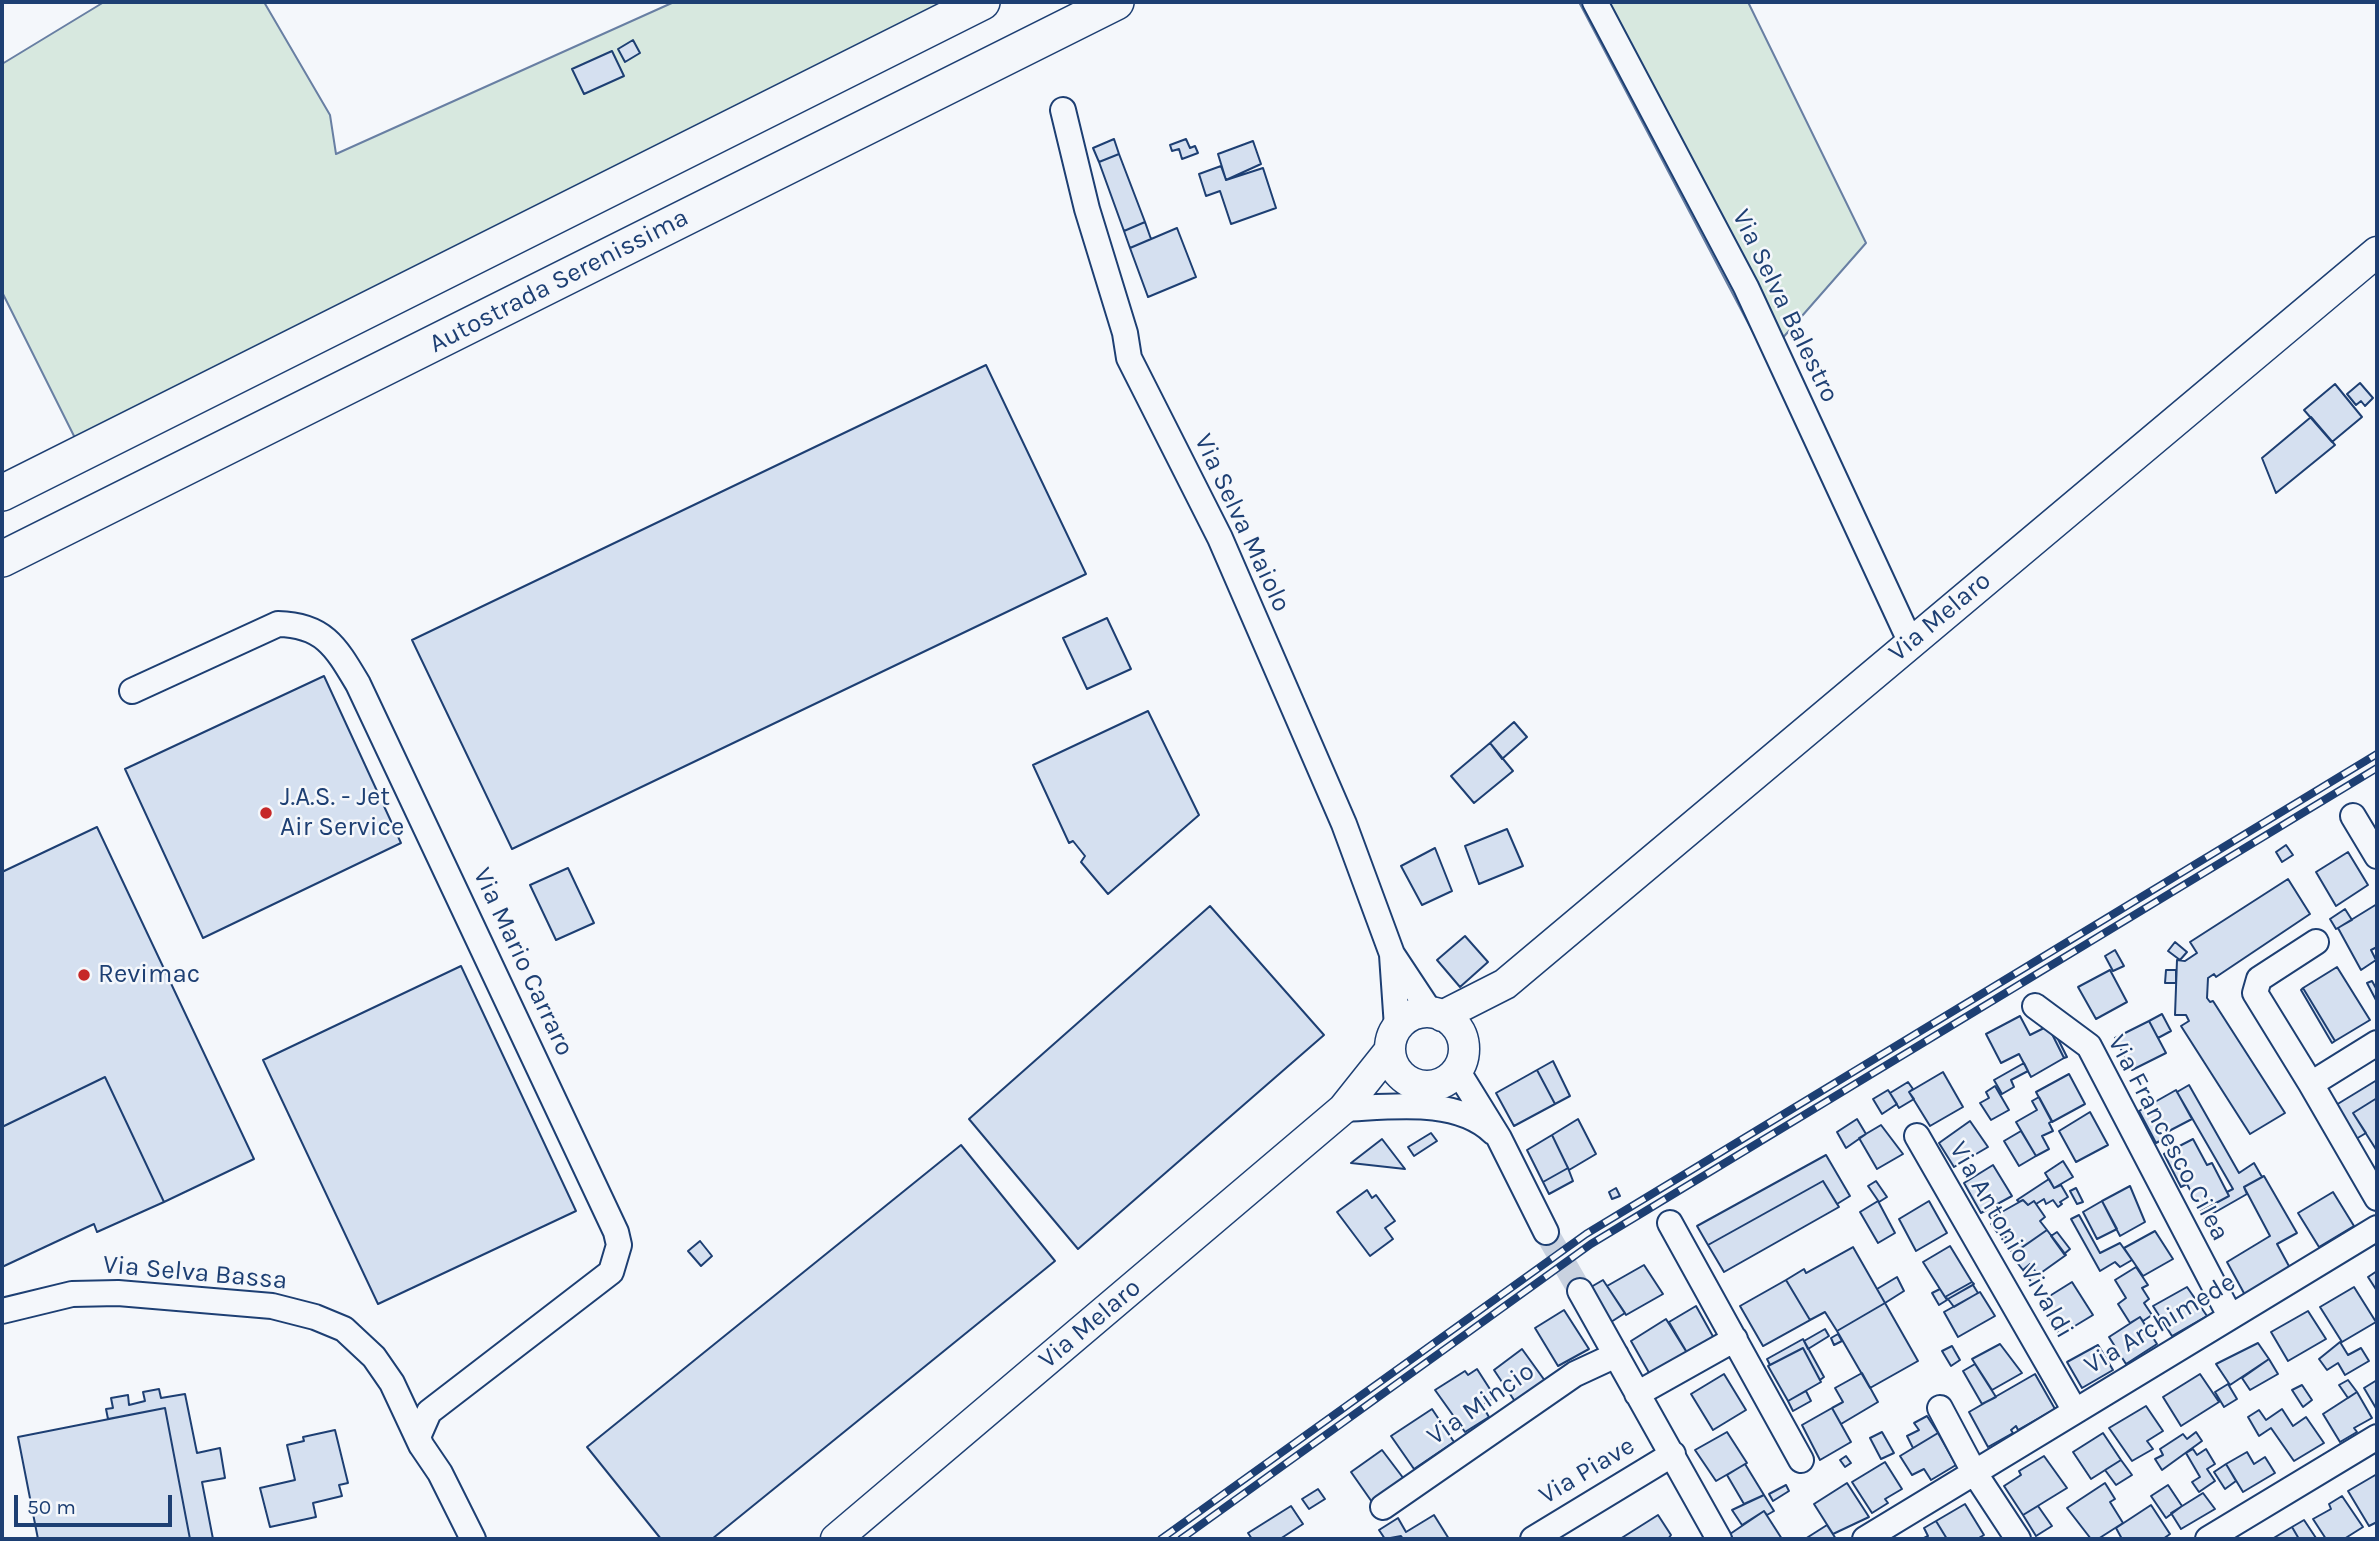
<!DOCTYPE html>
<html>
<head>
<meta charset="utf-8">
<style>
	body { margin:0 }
	#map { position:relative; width:2379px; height:1541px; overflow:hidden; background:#f4f7fb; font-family:Karla,sans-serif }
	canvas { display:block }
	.frame { position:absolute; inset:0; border:4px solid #1d3f73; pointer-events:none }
	.scale { position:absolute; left:14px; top:1495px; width:158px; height:32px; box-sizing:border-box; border:4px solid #1d3f73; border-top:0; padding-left:9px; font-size:21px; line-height:24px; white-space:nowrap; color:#1d3f73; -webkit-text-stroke:5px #f4f7fb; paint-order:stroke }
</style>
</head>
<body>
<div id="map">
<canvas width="2379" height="1541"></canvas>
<div class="frame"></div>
<div class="scale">50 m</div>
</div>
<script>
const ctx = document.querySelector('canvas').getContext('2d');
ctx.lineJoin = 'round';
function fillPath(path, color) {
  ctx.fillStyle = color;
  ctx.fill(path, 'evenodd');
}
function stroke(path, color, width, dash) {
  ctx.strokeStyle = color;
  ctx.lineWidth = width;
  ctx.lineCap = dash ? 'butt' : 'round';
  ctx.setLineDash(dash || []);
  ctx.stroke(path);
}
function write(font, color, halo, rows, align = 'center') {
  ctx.font = font + ' Karla,sans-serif';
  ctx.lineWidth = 5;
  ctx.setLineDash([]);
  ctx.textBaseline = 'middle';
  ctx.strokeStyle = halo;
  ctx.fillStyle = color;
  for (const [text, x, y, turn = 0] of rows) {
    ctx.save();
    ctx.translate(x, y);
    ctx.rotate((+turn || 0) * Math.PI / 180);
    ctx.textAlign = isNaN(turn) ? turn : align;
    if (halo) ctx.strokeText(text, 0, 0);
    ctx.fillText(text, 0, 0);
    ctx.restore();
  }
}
const green = new Path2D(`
	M104,2H264L330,115L336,154L674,2H954L76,440L2,292V64Z
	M1579,2H1748L1866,243L1766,357Z`);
fillPath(green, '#d7e8df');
stroke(green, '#687fa3', 2);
const building = new Path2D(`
	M633,40L640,53L625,62L618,49Z
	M612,51L624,76L584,94L572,69Z
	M1114,139L1119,154L1099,162L1093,148Z
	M1186,139L1190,148L1195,146L1198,153L1182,159L1179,149L1172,151L1170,145Z
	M1253,141L1261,164L1226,180L1218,154Z
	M1119,154L1145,222L1124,231L1099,162Z
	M1221,166L1226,180L1263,168L1276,208L1231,224L1220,191L1206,196L1199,174Z
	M1145,222L1151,239L1130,248L1124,231Z
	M1177,228L1196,277L1148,297L1130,248Z
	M986,365L1086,574L512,849L412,640Z
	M2360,383L2373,398L2365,406L2361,401L2356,405L2347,394Z
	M2335,384L2362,417L2332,442L2304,410Z
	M2311,417L2335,445L2276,493L2262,458Z
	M1107,618L1131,669L1087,689L1063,638Z
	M324,676L401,843L203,938L125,769Z
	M1148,711L1199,815L1108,894L1081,862L1085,856L1073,841L1069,843L1033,765Z
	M1514,722L1527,737L1502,759L1490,743Z
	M1490,743L1513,771L1474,803L1451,776Z
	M97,827L254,1159L164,1202L105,1077L2,1127V872Z
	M1507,829L1523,866L1479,884L1465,846Z
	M2286,845L2293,855L2282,862L2276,852Z
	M1435,848L1452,891L1422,905L1401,866Z
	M2348,852L2368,885L2336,906L2316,872Z
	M568,868L594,923L556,940L530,885Z
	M2288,879L2310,914L2216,977L2214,974L2208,978L2207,998L2210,1002L2213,1001L2285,1113L2250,1134L2181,1026L2189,1021L2186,1015H2175L2177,960L2185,961L2197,953L2190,942Z
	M2377,904V947L2371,950L2376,960L2361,970L2338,928Z
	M1210,906L1324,1035L1078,1249L969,1119Z
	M2345,909L2352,920L2336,929L2330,919Z
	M1465,936L1488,962L1460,987L1437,960Z
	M2175,942L2187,952L2180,960L2168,951Z
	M2115,950L2124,966L2113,971L2105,956Z
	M461,966L576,1211L378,1304L263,1060Z
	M2337,967L2370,1020L2335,1041L2303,988Z
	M2110,970L2127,1002L2096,1019L2078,987Z
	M2166,970H2176V983H2165Z
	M2372,981L2377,990V1002L2367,983Z
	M2303,988L2335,1041L2332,1043L2301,990Z
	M2162,1014L2171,1031L2158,1038L2149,1021Z
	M2020,1016L2030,1035L2048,1026L2064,1058L2031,1077L2019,1054L2001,1063L1986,1034Z
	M2149,1021L2166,1053L2132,1070L2115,1038Z
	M2051,1025L2067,1057L2064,1058L2048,1026Z
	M1553,1061L1570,1096L1555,1104L1537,1070Z
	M2024,1063L2028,1071L2011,1080L2014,1087L2002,1094L1994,1080Z
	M1537,1070L1555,1104L1514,1126L1496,1093Z
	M1943,1072L1963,1107L1930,1126L1909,1092Z
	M2069,1074L2085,1104L2052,1122L2036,1092Z
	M105,1077L164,1202L97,1232L94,1224L2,1267V1127Z
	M2377,1080V1098L2353,1113L2366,1133L2356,1139L2336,1105Z
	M1908,1082L1913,1089L1909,1092L1914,1099L1899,1108L1890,1093Z
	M2189,1085L2239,1173L2254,1163L2262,1177L2244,1187L2247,1194L2205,1218L2201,1211L2229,1196L2227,1192L2233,1189L2177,1092Z
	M1995,1086L2009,1110L1991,1120L1980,1103L1989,1098L1986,1092Z
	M1888,1090L1897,1104L1882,1114L1873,1099Z
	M2176,1090L2192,1119L2169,1131L2171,1135L2156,1143L2139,1111Z
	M2039,1097L2052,1121L2049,1123L2053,1131L2042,1136L2049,1149L2036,1156L2016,1122L2037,1110L2032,1101Z
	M2377,1098V1151L2353,1113Z
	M2090,1112L2108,1145L2076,1162L2059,1131Z
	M1578,1119L1596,1154L1569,1170L1552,1135Z
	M1857,1119L1866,1134L1846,1148L1837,1132Z
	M1970,1121L1988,1147L1954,1167L1939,1143Z
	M1881,1125L1903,1154L1877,1169L1859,1138Z
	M2021,1131L2036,1156L2019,1166L2004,1141Z
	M1431,1133L1437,1141L1414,1156L1408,1147Z
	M1552,1135L1568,1168L1543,1182L1527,1150Z
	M1382,1139L1405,1169L1351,1163Z
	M2193,1139L2207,1165L2212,1163L2229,1196L2201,1211L2187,1184L2181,1187L2164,1154Z
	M961,1145L1055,1261L712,1539H661L587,1447Z
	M1826,1155L1850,1196L1837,1204L1823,1181L1708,1245L1697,1226Z
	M2063,1161L2073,1177L2054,1188L2045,1173Z
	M1993,1165L2012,1196L1981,1213L1964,1183Z
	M1568,1168L1573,1181L1549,1194L1543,1182Z
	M2264,1176L2297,1233L2277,1244L2290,1268L2245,1295L2227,1262L2270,1236L2244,1187Z
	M2049,1179L2054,1188L2061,1185L2068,1197L2060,1202L2062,1204L2058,1207L2053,1200L2046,1204L2044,1199L2036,1204L2034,1201L2028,1205L2023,1200L2019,1202L2017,1200Z
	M1823,1181L1839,1207L1724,1272L1708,1245Z
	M1876,1181L1887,1197L1879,1202L1868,1186Z
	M2130,1186L2145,1222L2120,1236L2102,1201Z
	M1616,1188L1620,1196L1612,1199L1609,1192Z
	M2076,1188L2083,1202L2077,1204L2070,1191Z
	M1367,1190L1372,1198L1376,1195L1395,1221L1385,1228L1393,1239L1370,1256L1337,1212Z
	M2333,1192L2354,1226L2319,1247L2298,1213Z
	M2023,1200L2028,1205L2034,1201L2045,1217L2040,1221L2047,1230L2017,1251L1991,1218Z
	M1878,1201L1895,1233L1878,1243L1860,1212Z
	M1929,1201L1947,1233L1916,1251L1899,1219Z
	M2102,1201L2117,1229L2097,1239L2083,1212Z
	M2079,1215L2100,1253L2120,1243L2132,1260L2120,1267L2115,1262L2100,1271L2071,1219Z
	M1994,1222L2014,1248L2011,1251L1991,1224Z
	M2047,1230L2066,1255L2038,1275L2030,1264L2023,1270L2011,1255Z
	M2155,1231L2173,1259L2143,1276L2124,1248Z
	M2057,1232L2070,1249L2064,1254L2051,1236Z
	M700,1241L712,1256L701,1266L688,1251Z
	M1950,1246L1972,1282L1945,1297L1923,1262Z
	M1853,1247L1885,1303L1837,1331L1825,1312L1810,1320L1786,1280L1804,1269L1806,1273Z
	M2030,1264L2040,1278L2032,1283L2023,1270Z
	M1644,1265L1663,1294L1626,1315L1607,1286Z
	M2136,1267L2148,1285L2142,1288L2149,1299L2144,1303L2152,1315L2143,1321L2140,1317L2130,1323L2118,1304L2126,1298L2115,1280Z
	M2377,1271V1291L2368,1277Z
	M1897,1277L1904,1291L1885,1303L1877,1289Z
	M1603,1280L1625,1313L1611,1322L1591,1287Z
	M1786,1280L1810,1320L1763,1346L1740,1306Z
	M1972,1282L1974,1284L1948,1299L1945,1297Z
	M2072,1282L2093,1315L2060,1335L2040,1302Z
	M1973,1285L1978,1293L1954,1307L1948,1299Z
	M2187,1287L2207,1316L2172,1336L2153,1306Z
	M2354,1287L2376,1322L2342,1342L2320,1307Z
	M1940,1289L1947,1300L1939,1305L1932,1293Z
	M1980,1292L1995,1316L1958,1337L1944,1312Z
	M1885,1303L1918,1361L1870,1388L1837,1331Z
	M1696,1306L1715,1340L1689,1356L1669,1322Z
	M1564,1310L1589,1349L1558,1366L1535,1328Z
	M2308,1311L2326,1339L2288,1361L2271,1332Z
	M2140,1317L2157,1344L2126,1364L2109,1337Z
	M1666,1319L1689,1356L1652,1378L1631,1341Z
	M1825,1329L1829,1336L1808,1349L1804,1341Z
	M1838,1334L1842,1341L1834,1345L1831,1338Z
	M1803,1339L1824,1377L1820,1380L1803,1348L1770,1365L1767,1359Z
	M2340,1342L2348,1355L2361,1348L2369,1361L2345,1375L2338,1363L2327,1370L2319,1359Z
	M2258,1343L2269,1359L2230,1385L2216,1364Z
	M2000,1344L2022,1373L1992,1390L1972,1359Z
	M2098,1345L2113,1370L2082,1388L2067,1362Z
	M1952,1346L1960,1360L1951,1366L1942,1351Z
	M1803,1348L1821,1382L1788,1401L1768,1366Z
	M1522,1349L1548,1385L1518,1406L1494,1370Z
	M2269,1359L2278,1374L2250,1390L2242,1378Z
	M1975,1364L1996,1397L1982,1404L1963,1371Z
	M1477,1369L1495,1397L1482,1405L1489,1417L1465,1432L1435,1390L1465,1371L1468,1375Z
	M1862,1373L1878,1402L1841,1424L1832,1408L1843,1402L1835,1388Z
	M1724,1374L1746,1410L1713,1430L1691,1394Z
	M2035,1374L2055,1409L2018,1430L2016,1426L2011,1430L2013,1433L1988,1447L1969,1412Z
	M2200,1374L2219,1402L2181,1426L2163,1397Z
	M2348,1380L2357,1392L2348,1398L2339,1385Z
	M2377,1380V1410L2364,1388Z
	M2228,1384L2237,1399L2224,1407L2215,1392Z
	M2302,1385L2312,1400L2303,1407L2292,1390Z
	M159,1389L161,1398L185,1394L197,1453L220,1448L225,1478L202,1482L213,1539H190L165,1408L108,1419L106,1409L113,1408L111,1398L128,1395L129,1405L145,1401L143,1392Z
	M1806,1391L1811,1401L1793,1411L1788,1401Z
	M2357,1392L2372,1418L2354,1428L2357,1432L2340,1442L2323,1414Z
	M2146,1406L2163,1431L2147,1441L2153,1449L2132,1461L2109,1428Z
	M165,1408L190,1539H38L18,1437Z
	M1832,1408L1851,1442L1820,1460L1802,1425Z
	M1432,1409L1454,1442L1414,1469L1391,1436Z
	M2282,1409L2293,1426L2306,1417L2324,1443L2294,1461L2271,1428L2259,1436L2248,1417L2259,1410L2266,1420Z
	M1927,1416L1938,1433L1913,1448L1907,1436L1919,1430L1914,1423Z
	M335,1430L348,1483L339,1485L342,1496L313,1503L316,1517L270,1527L260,1488L295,1480L287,1445L304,1441L303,1437Z
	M1727,1432L1747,1463L1716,1481L1695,1450Z
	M1882,1432L1894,1453L1881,1459L1870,1438Z
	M2196,1432L2202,1441L2162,1470L2155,1459L2163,1455L2160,1449L2183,1434L2187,1439Z
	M1938,1433L1956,1465L1931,1480L1924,1469L1912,1475L1900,1456Z
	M2103,1433L2121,1460L2091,1479L2073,1452Z
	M2193,1449L2197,1455L2206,1449L2215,1464L2207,1469L2215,1481L2199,1492L2192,1482L2200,1477L2186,1453Z
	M1382,1450L1404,1479L1372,1502L1351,1472Z
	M2247,1452L2254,1464L2265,1457L2275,1473L2243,1492L2226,1464Z
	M1846,1456L1851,1463L1845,1467L1840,1460Z
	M2044,1456L2067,1488L2023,1515L2004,1486L2021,1475L2019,1471Z
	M2121,1460L2132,1475L2116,1485L2105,1470Z
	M1885,1462L1902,1489L1885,1499L1888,1503L1872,1513L1852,1482Z
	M1745,1464L1764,1495L1744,1504L1727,1475Z
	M2226,1464L2236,1481L2225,1489L2214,1472Z
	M2377,1474V1522L2369,1526L2348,1491Z
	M1847,1483L1869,1517L1833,1534L1814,1504Z
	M2105,1483L2115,1499L2110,1502L2123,1523L2098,1539H2091L2067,1508Z
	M1786,1485L1789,1491L1773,1501L1769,1494Z
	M2168,1485L2182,1506L2166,1518L2151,1496Z
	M1318,1489L1325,1499L1309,1509L1302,1499Z
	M2203,1493L2215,1509L2181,1529L2171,1513Z
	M1764,1495L1774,1511L1767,1515L1764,1511L1742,1525L1732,1510Z
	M2342,1496L2363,1527L2344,1539H2326L2313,1519L2331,1509L2329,1504Z
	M1965,1504L1984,1535L1977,1539H1947L1936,1521Z
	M2151,1505L2170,1534L2163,1539H2122L2116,1528Z
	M1291,1506L1303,1524L1280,1539H1252L1248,1533Z
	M2038,1506L2052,1526L2036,1536L2023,1515Z
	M1764,1511L1782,1539H1733L1730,1534Z
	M1434,1515L1449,1539H1403L1401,1536L1385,1539L1379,1530L1398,1518L1406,1532Z
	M1658,1515L1671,1535L1668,1539H1620Z
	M2304,1520L2316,1538L2299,1539L2292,1527Z
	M1936,1521L1947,1539H1922L1928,1536L1924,1528Z
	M1827,1525L1836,1539H1805Z
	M2292,1527L2299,1539H2272Z`);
fillPath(building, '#d5e0f0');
stroke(building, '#1d3f73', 2);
stroke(new Path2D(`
	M1546,1232L1580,1291`), '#c9d2e0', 24, [24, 12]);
const minor = new Path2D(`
	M1595,2L1746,287L1910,641
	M1063,110L1087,209L1125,333L1129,358L1220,538L1344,824L1392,954L1431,1013
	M132,691L278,624C324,625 336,647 358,684L616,1232L619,1245L611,1272L429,1412L418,1437L421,1445
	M2353,816L2377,856
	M1392,955L1397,1027
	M2035,1006L2089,1046L2230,1316
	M2377,1043L2311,1084L2377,1198
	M1457,1070L1499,1138L1546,1232
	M2311,1084L2255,993L2259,979L2316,942
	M1343,1109C1392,1107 1456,1097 1493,1132
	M1917,1136L2075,1411
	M1670,1223L1801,1460
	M1580,1291L1719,1539
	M2,1311L72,1294L118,1293L272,1306L315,1317L344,1329L374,1357L392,1383L421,1445L440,1473L473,1539
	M1637,1394L1735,1339
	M1940,1408L1974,1472L2018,1539
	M1383,1507L1575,1374L1616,1355
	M1533,1539L1673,1454
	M1865,1539L2377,1228
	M2208,1539L2377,1437`);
const major = new Path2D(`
	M1390 1049a37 37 0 1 1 74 0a37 37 0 1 1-74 0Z
	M1442,1016L1505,984L2377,252
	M836,1539L1343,1109L1390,1050`);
const highway = new Path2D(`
	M2,493L982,2
	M2,559L1116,2`);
stroke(minor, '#1d3f73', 28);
stroke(major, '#1d3f73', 33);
stroke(highway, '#1d3f73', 38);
stroke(minor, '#f4f7fb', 24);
stroke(major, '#f4f7fb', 30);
stroke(highway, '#f4f7fb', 35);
const rail = new Path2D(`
	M1161,1539L1586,1234L2377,754
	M1181,1539L1591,1244L2377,768`);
stroke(rail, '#1d3f73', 8);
stroke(rail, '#f4f7fb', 5, [16]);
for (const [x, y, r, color] of [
	[266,813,7,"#c62828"],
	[84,975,7,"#c62828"]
]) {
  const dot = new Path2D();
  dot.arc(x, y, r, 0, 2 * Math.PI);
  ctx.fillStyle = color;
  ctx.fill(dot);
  stroke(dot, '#f4f7fb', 2.5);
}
write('26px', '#1d3f73', '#f4f7fb', [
	["Autostrada Serenissima",559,281,-27],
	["Via Selva Balestro",1785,306,64],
	["Via Selva Maiolo",1242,523,65],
	["Via Melaro",1940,617,-40],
	["Via Mario Carraro",523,962,65],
	["Via Francesco Cilea",2168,1138,62],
	["Via Antonio Vivaldi",2011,1240,60],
	["Via Selva Bassa",195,1273,5],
	["Via Melaro",1090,1324,-40],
	["Via Archimede",2160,1324,-31],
	["Via Mincio",1481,1404,-35],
	["Via Piave",1587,1471,-31]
]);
write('26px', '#1d3f73', '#f4f7fb', [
	["J.A.S. - Jet",280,798],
	["Air Service",280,828],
	["Revimac",98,975]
], 'left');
</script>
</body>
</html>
